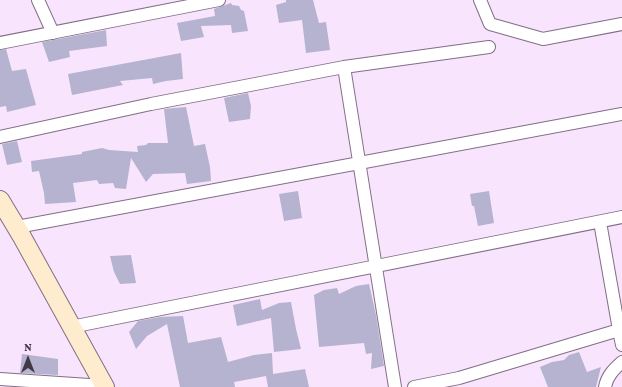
<!DOCTYPE html>
<html>
<head>
<meta charset="utf-8">
<style>
	body { margin:0 }
	#map { position:relative; width:622px; height:387px; overflow:hidden; background:#f8e4fd; font-family:"Crimson Pro",serif }
	canvas { display:block }
	.north { position:absolute; left:8px; top:339px; width:40px; height:40px; -webkit-text-stroke:3px #f8e4fd; paint-order:stroke; rotate:0deg; font-size:11px; font-weight:700; line-height:16px; text-align:center; color:#413943 }
	.north::after { content:''; display:block; margin:auto; width:14px; height:18px; background:#413943; clip-path:polygon(50% 0,100% 100%,50% 72%,0 100%) }
</style>
</head>
<body>
<div id="map">
<canvas width="622" height="387"></canvas>
<div class="north">N</div>
</div>
<script>
const ctx = document.querySelector('canvas').getContext('2d');
ctx.lineJoin = 'round';
function fillPath(path, color) {
  ctx.fillStyle = color;
  ctx.fill(path, 'evenodd');
}
function stroke(path, color, width, dash) {
  ctx.strokeStyle = color;
  ctx.lineWidth = width;
  ctx.lineCap = dash ? 'butt' : 'round';
  ctx.setLineDash(dash || []);
  ctx.stroke(path);
}
fillPath(new Path2D(`
	M286,0H313L319,23L326,22L330,50L306,53L302,20L279,23L276,5L286,2Z
	M231,3L232,5L239,6L241,10L244,11L248,31L232,33L231,25L201,26L204,37L181,41L177,23L215,16L214,9Z
	M106,30L107,46L69,51L70,57L49,62L42,42Z
	M6,49L12,71L26,69L36,105L7,112L6,106L0,107V50Z
	M181,53L183,79L166,81L153,84L152,78L120,81L123,85L72,95L68,74Z
	M248,93L251,106L250,119L229,122L224,98Z
	M186,107L194,146L205,144L210,167L211,181L187,184L185,173L153,174L146,182L131,158L126,189L115,188L113,183L99,184L97,180L73,183L76,202L45,204L44,193L39,171L32,172L31,161L82,154V152L102,148L109,150L138,152L137,146L146,145L148,143H168L164,109Z
	M17,141L22,162L7,165L2,144Z
	M298,191L302,218L284,221L279,194Z
	M489,191L494,223L478,226L474,206H472L470,194Z
	M131,255L136,283L120,284L114,272L110,256Z
	M369,284L376,315L384,366L371,369L372,353L366,354L364,343L319,347L314,295L324,290L337,288L339,294L356,286Z
	M260,299L262,310L279,303L291,302L296,329L301,349L274,352L271,318L237,326L233,305Z
	M183,316L188,343L221,337L228,362L254,355L272,353L273,374L305,369L309,387H268L266,376L234,382L235,387H180L167,324L147,336L136,349L129,332L138,321L160,317Z
	M579,352L587,372L601,367L596,387H548L540,367L552,362L564,360L569,355Z
	M22,354L58,359V375L20,373Z`), '#b5b3cf');
const minor = new Path2D(`
	M38,0L53,33
	M480,0L490,24L543,39L622,24
	M0,43L219,0
	M344,67L395,387
	M0,137L151,104L344,67L489,47
	M600,222L619,330L622,329
	M17,227L622,114
	M71,327L622,217
	M0,379L104,386
	M414,387L459,378L619,330L622,345
	M605,387C607,376 614,369 622,362`);
const secondary = new Path2D(`
	M0,200L21,235L105,387`);
stroke(minor, '#816f85', 14);
stroke(secondary, '#816f85', 20);
stroke(minor, '#fff', 12);
stroke(secondary, '#ffecce', 18);
</script>
</body>
</html>
